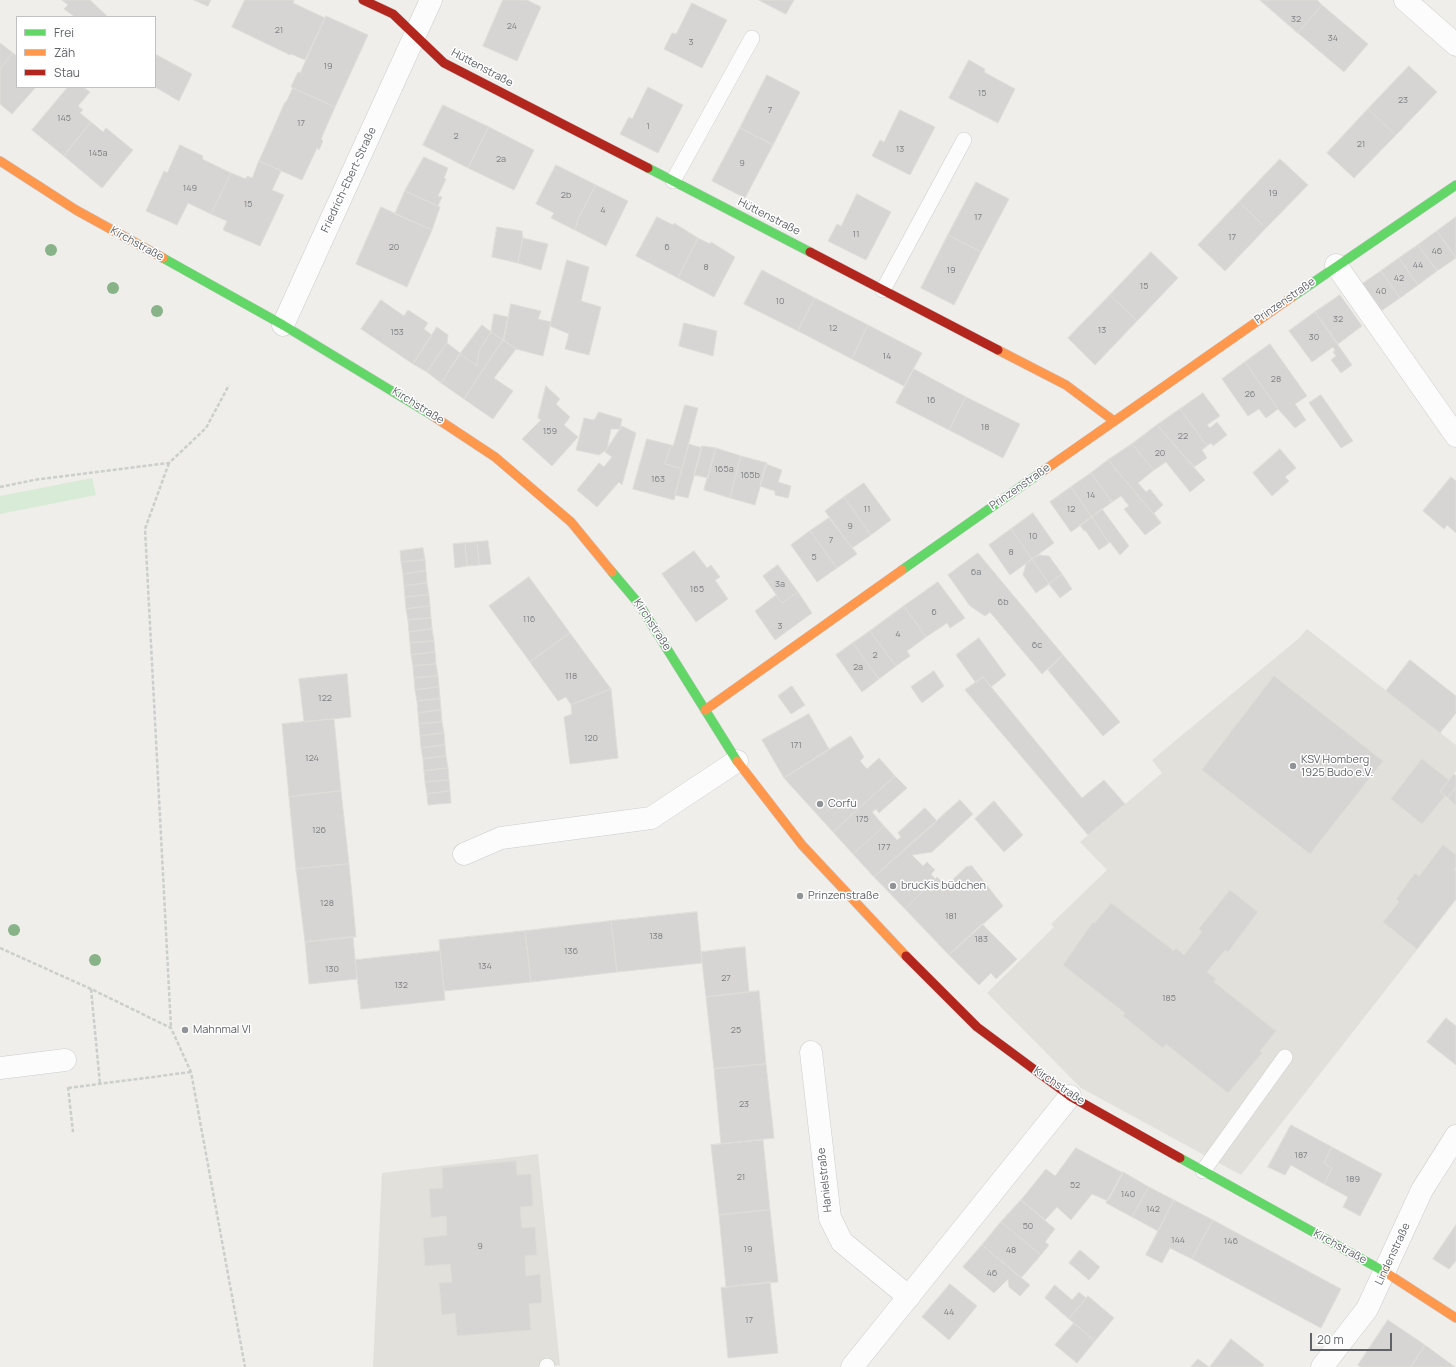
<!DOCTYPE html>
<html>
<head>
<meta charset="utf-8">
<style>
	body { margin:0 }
	#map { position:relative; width:1456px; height:1367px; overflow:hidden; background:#efeeea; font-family:Manrope,sans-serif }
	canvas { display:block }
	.legend { position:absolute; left:16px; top:16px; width:140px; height:72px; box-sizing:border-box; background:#fff; border:1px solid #bfc1c3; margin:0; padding:5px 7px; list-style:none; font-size:12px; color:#5f6368 }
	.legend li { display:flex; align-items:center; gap:8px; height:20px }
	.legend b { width:20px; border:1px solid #bfc1c3 }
	.scale { position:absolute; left:1310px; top:1333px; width:82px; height:18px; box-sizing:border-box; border:2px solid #5f6368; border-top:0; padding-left:5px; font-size:12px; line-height:14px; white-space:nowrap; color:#5f6368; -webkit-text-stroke:3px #fff; paint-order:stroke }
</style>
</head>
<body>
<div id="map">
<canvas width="1456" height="1367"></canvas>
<ul class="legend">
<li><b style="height:5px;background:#63d668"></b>Frei</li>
<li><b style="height:5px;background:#ff974d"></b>Zäh</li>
<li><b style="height:5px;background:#b3261e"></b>Stau</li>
</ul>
<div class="scale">20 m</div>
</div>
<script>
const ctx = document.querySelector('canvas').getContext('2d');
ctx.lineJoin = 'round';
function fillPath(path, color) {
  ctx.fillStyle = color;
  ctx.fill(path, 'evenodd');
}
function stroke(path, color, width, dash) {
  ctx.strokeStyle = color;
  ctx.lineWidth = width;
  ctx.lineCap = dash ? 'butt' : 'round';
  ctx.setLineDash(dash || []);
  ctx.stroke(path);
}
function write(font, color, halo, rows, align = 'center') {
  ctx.font = font + ' Manrope,sans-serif';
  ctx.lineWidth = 3;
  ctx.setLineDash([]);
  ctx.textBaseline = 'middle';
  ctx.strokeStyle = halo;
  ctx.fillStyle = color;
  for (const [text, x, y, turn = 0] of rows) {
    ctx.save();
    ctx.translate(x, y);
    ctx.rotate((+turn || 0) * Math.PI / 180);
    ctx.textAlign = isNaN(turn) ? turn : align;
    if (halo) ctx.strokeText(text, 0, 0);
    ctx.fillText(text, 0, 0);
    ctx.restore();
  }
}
fillPath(new Path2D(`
	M1307,629L1456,745V771L1440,792L1456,805V900L1241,1175L1081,1088L987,993L1054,927L1051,924L1107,870L1080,842L1162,773L1152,760L1298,639Z
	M538,1154L560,1365L538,1367H373L382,1173Z`), '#e2e0da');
fillPath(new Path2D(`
	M92,478L96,495L0,514V496Z`), '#d8ebd6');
const building = new Path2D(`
	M62,0H90L108,17H75L64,9L68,5Z
	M194,0H211L208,6Z
	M245,0H294L293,3L325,18L305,60L291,54L290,55L232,27Z
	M503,0H527L541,7L517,61L483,46Z
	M759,0H794L786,14Z
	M1260,0H1317L1322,5L1298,33Z
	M692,3L727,20L702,68L664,49L672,33L676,34Z
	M1322,5L1368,44L1344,72L1298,33Z
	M326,16L368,35L335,107L291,87L298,72L300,73Z
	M0,43L13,53L0,69Z
	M13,53L17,56V87H36L12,114L0,104V69Z
	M155,54L192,74L179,101L155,87Z
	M969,60L985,69L984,72L1015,89L998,123L949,98Z
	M1409,66L1437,92L1396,135L1368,109Z
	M767,75L800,92L773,145L740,128Z
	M68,87H83L90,92L78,106L83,110L80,113L91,122L64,156L32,130Z
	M648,87L683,105L658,153L620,134L629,117L632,119Z
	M293,88L335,107L321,139L323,141L319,150L317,148L302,180L259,161L285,102H286Z
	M443,105L489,127L468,168L423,145Z
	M1368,109L1396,135L1354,178L1327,153Z
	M900,110L935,127L910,175L872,156L880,140L884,142Z
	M91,122L103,132L106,128L133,150L102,188L64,156Z
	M489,127L534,150L514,190L468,168Z
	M740,128L773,145L745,198L712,181Z
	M180,145L203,156L202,159L231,173L211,214L188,203L177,225L146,211L164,171L167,173Z
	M424,157L448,168L444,178L446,179L438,196L442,197L438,206L405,191Z
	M1280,159L1308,185L1266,228L1239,202Z
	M259,161L281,171L272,190L284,195L260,246L223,230L227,221L211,214L231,173L246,179L247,176L252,178Z
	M556,165L596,185L578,219L575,230L551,218L554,213L536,204Z
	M976,182L1009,199L981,252L948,235Z
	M596,185L628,201L606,246L575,230L578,219Z
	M405,191L440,207L432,230L395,214Z
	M857,194L891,212L866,260L828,241L837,224L841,226Z
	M1239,202L1266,228L1225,271L1198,245Z
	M381,207L432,230L407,287L356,264Z
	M657,217L673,225L674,223L698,238L678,278L636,256Z
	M1456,217V258L1437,231Z
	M497,227L522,231L523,238L518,263L492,257Z
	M1437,231L1456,258L1437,271L1418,245Z
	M948,235L981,252L954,305L921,288Z
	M523,238L548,244L541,270L518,263Z
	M698,238L710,244L711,242L735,257L714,297L678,278Z
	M1418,245L1437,271L1418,285L1399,258Z
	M1151,252L1178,278L1137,321L1110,295Z
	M1399,258L1418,285L1400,298L1381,271Z
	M567,260L589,267L581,301L601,307L589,355L565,349L569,334L550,326Z
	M762,270L815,298L798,331L744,304Z
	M1381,271L1400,298L1381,311L1362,284Z
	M1110,295L1137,321L1095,365L1068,338Z
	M1340,295L1362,326L1338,344L1315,312Z
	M815,298L868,325L852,359L798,331Z
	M381,300L404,316L408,310L428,323L424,329L432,335L413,364L361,329Z
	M511,304L541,311L538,319L551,322L543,356L516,349L504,340Z
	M1315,312L1352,365L1341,373L1331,360L1336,356L1333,352L1335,351L1333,347L1312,362L1289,331Z
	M494,314L508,317L503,340L491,332Z
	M684,323L717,331L713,356L679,346Z
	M482,325L491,332L479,351L477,366L460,354Z
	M868,325L922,353L904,386L852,359Z
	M437,327L448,335L447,343L427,372L413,364Z
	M491,332L503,340L464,399L441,383L460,354L477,366L479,351Z
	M503,340L516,349L494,378L513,391L493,419L464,399Z
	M447,343L460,353L441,383L427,372Z
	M1270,344L1307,396L1295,404L1306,420L1295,428L1278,409L1245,362Z
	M1245,362L1278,409L1266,418L1259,409L1248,416L1222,379Z
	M914,369L966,397L949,430L896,403Z
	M546,386L560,399L556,404L570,417L564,425L578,437L552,466L522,439L541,420L538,418Z
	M1203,393L1220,416L1207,425L1210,428L1217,422L1227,435L1213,446L1211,443L1207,446L1180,409Z
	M1321,395L1353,441L1341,448L1309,403Z
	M966,397L1020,424L1003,458L949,430Z
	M685,405L698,408L682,469L665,464L671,445L673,446Z
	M1180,409L1207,446L1202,450L1207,458L1194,467L1157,425Z
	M599,412L622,419L620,429H611L607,449L599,455L576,450L584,418L594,420Z
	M1157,425L1205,480L1190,492L1166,462L1154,470L1132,444Z
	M622,426L636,433L622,485L619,482L597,507L577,490L599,463L604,467L612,457L605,452Z
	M647,439L671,445L665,464L682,469L674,500L633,489Z
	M689,444L702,448L688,498L675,495Z
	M1132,444L1154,470L1138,483L1146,492L1150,489L1163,505L1154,513L1161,523L1108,460Z
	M702,446L716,448L708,478L694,475Z
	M716,448L741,456L730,498L704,490Z
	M1280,449L1296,468L1285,477L1289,481L1272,496L1253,473Z
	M741,456L767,463L755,505L730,498Z
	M1108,460L1161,523L1145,535L1124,509L1129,506L1121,496L1112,502L1091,473Z
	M766,464L782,470L778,482L791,486L788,498L775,495V491L760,486Z
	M1091,473L1112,502L1092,517L1071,487Z
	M1451,477L1456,481V533L1447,525L1444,529L1423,511Z
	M864,483L891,520L871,535L844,497Z
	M1071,487L1092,517L1071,532L1050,502Z
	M844,497L871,535L852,548L825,511Z
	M1102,509L1129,546L1120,555L1110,542L1109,543L1092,517Z
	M1033,513L1054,543L1032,559L1011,529Z
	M1092,517L1109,543L1099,550L1085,530L1084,531L1080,525Z
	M829,518L857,554L837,568L810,531Z
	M1011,529L1032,559L1010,575L989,545Z
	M810,531L837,568L817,582L791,545Z
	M488,541L491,564L479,565L477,542Z
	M477,542L479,565L467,566L465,543Z
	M465,543L467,566L455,568L453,544Z
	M423,548L425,560L401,562L400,551Z
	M694,551L707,568L711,565L720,577L715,580L728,599L696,622L662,574Z
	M978,553L1063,655L1042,674L990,612L985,616L970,606L948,575Z
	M1039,555L1049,556L1062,574L1049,584L1032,559Z
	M1032,559L1049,584L1036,593L1023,575L1026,564Z
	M425,560L426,571L403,574L401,562Z
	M778,565L798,592L782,603L763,576Z
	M426,571L427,583L404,586L403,574Z
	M1062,574L1072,589L1060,598L1049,584Z
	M529,577L570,633L530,662L489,606Z
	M938,582L965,618L950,628L947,623L926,637L904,606Z
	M427,583L429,595L405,597L404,586Z
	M798,592L812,613L775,640L755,611L776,595L782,603Z
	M429,595L430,606L406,609L405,597Z
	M430,606L431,618L408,620L406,609Z
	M904,606L926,637L907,651L910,656L896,666L870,631Z
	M431,618L432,629L409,632L408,620Z
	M432,629L434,641L410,643L409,632Z
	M870,631L896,666L879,679L853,643Z
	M570,633L611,689L571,705L566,697L558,701L530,662Z
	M979,638L1006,675L991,687L983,677L976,683L956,655Z
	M434,641L435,652L411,655L410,643Z
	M853,643L879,679L862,692L836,655Z
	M435,652L436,664L413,666L411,655Z
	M1063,655L1120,722L1103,736L1048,670Z
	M1410,660L1456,696V713L1440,733L1386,691Z
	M436,664L438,676L414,678L413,666Z
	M934,671L944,686L922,703L911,687Z
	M347,674L351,717L304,722L299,679Z
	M438,676L439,687L415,690L414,678Z
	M1274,676L1383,761L1310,854L1202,770Z
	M983,677L1082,798L1104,780L1125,804L1088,835L965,690Z
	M792,686L805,705L791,714L778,696Z
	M439,687L440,699L417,701L415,690Z
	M611,689L618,758L570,764L564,717L572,714L571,705Z
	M440,699L441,710L418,713L417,701Z
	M441,710L442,722L419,724L418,713Z
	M809,714L829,749L784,778L762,740Z
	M334,719L341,791L289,797L282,724Z
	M442,722L444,733L420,736L419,724Z
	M444,733L445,745L421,748L420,736Z
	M851,736L864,757L860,761L867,769L879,758L895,776L833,832L784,778Z
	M445,745L446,756L423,759L421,748Z
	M446,756L448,768L424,771L423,759Z
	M1422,759L1449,780L1440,792L1445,796L1422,824L1391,799Z
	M448,768L449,780L425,782L424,771Z
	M1454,774L1456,776V787L1448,798L1440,792Z
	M895,776L907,788L879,813L876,809L872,812L884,826L853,854L833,832Z
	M449,780L450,791L427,794L425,782Z
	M1456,787V804L1455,805L1448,798Z
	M341,791L349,864L296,869L289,797Z
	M450,791L451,803L428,805L427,794Z
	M960,800L973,814L932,852L912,855L923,866L927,862L935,870L931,874L935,879L905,909L874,877Z
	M994,801L1023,835L1004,852L975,819Z
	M925,808L937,821L874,877L853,854L884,826L897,840L901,837L898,833Z
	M1443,845L1456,855V867L1454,869L1456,871V899L1417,949L1383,922L1399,902L1396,899L1415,873L1419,876Z
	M349,864L356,937L305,942L296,869Z
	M972,866L1003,906L949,955L905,909L937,877L946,886L966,867Z
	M1230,890L1258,912L1228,952L1225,950L1207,972L1216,979L1214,982L1276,1031L1260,1051L1262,1053L1228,1093L1166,1044L1163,1048L1123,1016L1125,1013L1063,965L1093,922L1095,923L1111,903L1174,951L1176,948L1184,955L1202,932L1199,929Z
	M697,912L702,963L617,972L611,921Z
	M611,921L617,972L531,982L525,931Z
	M982,924L1017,959L996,979L991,973L979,985L949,955Z
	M525,931L531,982L444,991L439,940Z
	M353,937L357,979L309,984L305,942Z
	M745,947L749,992L706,997L701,952Z
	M440,951L445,1000L361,1009L355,960Z
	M759,991L766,1064L714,1069L706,997Z
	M1446,1018L1456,1026V1065L1427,1042Z
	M766,1064L774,1138L721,1144L714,1069Z
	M1291,1125L1332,1147L1324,1163L1332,1168L1324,1184L1291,1165L1285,1175L1268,1167Z
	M763,1140L770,1210L719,1215L711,1145Z
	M1332,1147L1382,1174L1360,1216L1343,1207L1348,1197L1324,1184L1332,1168L1324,1163Z
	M1076,1148L1123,1173L1108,1201L1092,1194L1071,1220L1057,1207L1045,1220L1021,1200L1046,1169L1055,1176Z
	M516,1161L517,1175L531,1174L533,1206L520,1207L522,1228L535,1227L537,1255L525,1256L526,1276L540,1274L542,1303L529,1304L531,1330L457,1336L455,1313L442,1315L439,1283L452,1282L450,1264L425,1266L423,1238L447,1235L446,1216L431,1218L429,1189L443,1188L442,1168Z
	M1123,1172L1149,1187L1132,1217L1106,1203Z
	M1149,1187L1174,1200L1158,1231L1132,1217Z
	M1021,1200L1055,1229L1045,1242L1049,1245L1041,1255L1001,1222Z
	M1174,1200L1213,1220L1192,1259L1170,1248L1162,1263L1146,1255Z
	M770,1210L778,1282L726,1287L719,1215Z
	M1213,1220L1341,1289L1321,1328L1192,1259Z
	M1001,1222L1041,1255L1021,1278L982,1245Z
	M1456,1225V1261L1449,1269L1433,1259Z
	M982,1245L1030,1285L1020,1296L1009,1287L1008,1279L994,1293L963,1267Z
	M1080,1250L1100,1267L1089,1280L1069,1263Z
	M770,1282L778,1353L728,1358L721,1288Z
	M950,1284L977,1306L949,1340L922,1317Z
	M1055,1285L1072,1300L1079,1292L1086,1298L1069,1319L1045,1298Z
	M1088,1296L1114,1318L1095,1341L1069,1319Z
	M1388,1320L1425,1345L1411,1367H1361L1358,1365Z
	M1074,1323L1095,1341L1077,1363L1055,1345Z
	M1231,1339L1264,1365L1262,1367H1210Z
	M1425,1345L1455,1367H1411Z
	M1198,1359L1209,1367H1191Z`);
fillPath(building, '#d6d5d3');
stroke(building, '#deddd9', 1);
const lane = new Path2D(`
	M673,181L752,38
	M883,290L964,140
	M1203,1171L1285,1057
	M547,1366V1367`);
const street = new Path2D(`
	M1405,0L1456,45
	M1336,265L1456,436
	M283,325L431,0
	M464,854L501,838L651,818L737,761
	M811,1052L830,1218L842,1242L909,1297
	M0,1068L65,1060
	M852,1367L1070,1096
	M1322,1367L1367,1309L1422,1190L1456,1136`);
const fast = new Path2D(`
	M648,168L810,252
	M163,258L283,325L433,416
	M1292,297L1456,185
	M902,570L1043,471
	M612,572L639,604L737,761
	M1180,1158L1385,1272`);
const slow = new Path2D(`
	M0,161L76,210L163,258
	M998,350L1066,385L1114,421
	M433,416L495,457L571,522L612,572
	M1043,471L1292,297
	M705,710L902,570
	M737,761L802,845L906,956
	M1385,1272L1456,1318`);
const jam = new Path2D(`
	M363,0L393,14L444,63L648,168
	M810,252L998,350
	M906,956L977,1027L1070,1096L1180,1158`);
stroke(lane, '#cbcccc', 16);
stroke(street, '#cbcccc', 23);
stroke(fast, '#cacacb', 10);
stroke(slow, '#cacacb', 10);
stroke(jam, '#cacacb', 10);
stroke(new Path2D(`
	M169,463L145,529L171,1028
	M0,487L34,480L169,463L206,428L229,385
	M0,948L91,989L171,1028L191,1072L245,1367
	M91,989L100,1084
	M68,1087L73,1132
	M68,1088L191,1072`), '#cacfcc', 2.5, [4, 2]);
stroke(lane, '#fdfcfc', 15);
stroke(street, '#fdfcfc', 22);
stroke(fast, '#63d668', 9);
stroke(slow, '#ff974d', 9);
stroke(jam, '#b3261e', 9);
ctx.fillStyle = '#88b388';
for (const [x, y] of [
	[51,250],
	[113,288],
	[157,311],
	[14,930],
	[95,960]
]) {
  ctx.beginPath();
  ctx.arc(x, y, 6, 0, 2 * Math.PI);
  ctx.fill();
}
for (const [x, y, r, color] of [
	[1293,766,4,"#919496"],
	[820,804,4,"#919496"],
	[893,886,4,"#919496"],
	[800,896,4,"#919496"],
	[185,1030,4,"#919496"]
]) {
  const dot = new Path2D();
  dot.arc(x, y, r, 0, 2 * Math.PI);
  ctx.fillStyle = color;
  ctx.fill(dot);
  stroke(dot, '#fff', 1.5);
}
write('9px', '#7e8184', null, [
	["32",1296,19],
	["24",512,26],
	["21",279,30],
	["34",1333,38],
	["3",691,42],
	["19",328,66],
	["15",982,93],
	["23",1403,100],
	["7",770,110],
	["145",64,118],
	["17",301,123],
	["1",648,126],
	["2",456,136],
	["21",1361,144],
	["13",900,149],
	["145a",98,153],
	["2a",501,159],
	["9",742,163],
	["149",190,188],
	["19",1273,193],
	["2b",566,195],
	["15",248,204],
	["4",603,210],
	["17",978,217],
	["11",856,234],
	["17",1232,237],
	["20",394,247],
	["6",667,247],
	["46",1437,251],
	["44",1418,265],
	["8",706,267],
	["19",951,270],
	["42",1399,278],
	["15",1144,286],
	["40",1381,291],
	["10",780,301],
	["32",1338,319],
	["12",833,328],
	["13",1102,330],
	["153",397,332],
	["30",1314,337],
	["14",887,356],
	["28",1276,379],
	["26",1250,394],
	["16",931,400],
	["18",985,427],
	["159",550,431],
	["22",1183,436],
	["20",1160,453],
	["165a",724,469],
	["165b",750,475],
	["163",658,479],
	["14",1091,495],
	["11",867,509],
	["12",1071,509],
	["9",850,526],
	["10",1033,536],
	["7",831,540],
	["8",1011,552],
	["5",814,557],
	["6a",976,572],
	["3a",780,584],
	["165",697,589],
	["6b",1003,602],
	["6",934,612],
	["116",529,619],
	["3",780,626],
	["4",898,634],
	["6c",1037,645],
	["2",875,655],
	["2a",858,667],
	["118",571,676],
	["122",325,698],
	["120",591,738],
	["171",796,745],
	["124",312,758],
	["175",862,819],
	["126",319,830],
	["177",884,847],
	["128",327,903],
	["181",951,916],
	["138",656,936],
	["183",981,939],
	["136",571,951],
	["134",485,966],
	["130",332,969],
	["27",726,978],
	["132",401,985],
	["185",1169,998],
	["25",736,1030],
	["23",744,1104],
	["187",1301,1155],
	["21",741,1177],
	["189",1353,1179],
	["52",1075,1185],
	["140",1128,1194],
	["142",1153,1209],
	["50",1028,1226],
	["144",1178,1240],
	["146",1231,1241],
	["9",480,1246],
	["19",748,1249],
	["48",1011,1250],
	["46",992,1273],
	["44",949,1312],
	["17",749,1320]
]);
write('11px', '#5f6368', '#fff', [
	["Hüttenstraße",482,68,28],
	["Friedrich-Ebert-Straße",349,180,-65],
	["Hüttenstraße",769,217,27],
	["Kirchstraße",137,244,29],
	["Prinzenstraße",1285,301,-35],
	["Kirchstraße",418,406,32],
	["Prinzenstraße",1020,487,-35],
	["Kirchstraße",652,625,57],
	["Kirchstraße",1059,1086,34],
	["Hanielstraße",825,1180,-96],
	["Kirchstraße",1340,1247,29],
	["Lindenstraße",1393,1254,-65]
]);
write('11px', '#5f6368', '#fff', [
	["KSV Homberg",1301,760],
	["1925 Budo e.V.",1301,773],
	["Corfu",828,804],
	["brucKis büdchen",901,886],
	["Prinzenstraße",808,896],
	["Mahnmal VI",193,1030]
], 'left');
</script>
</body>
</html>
